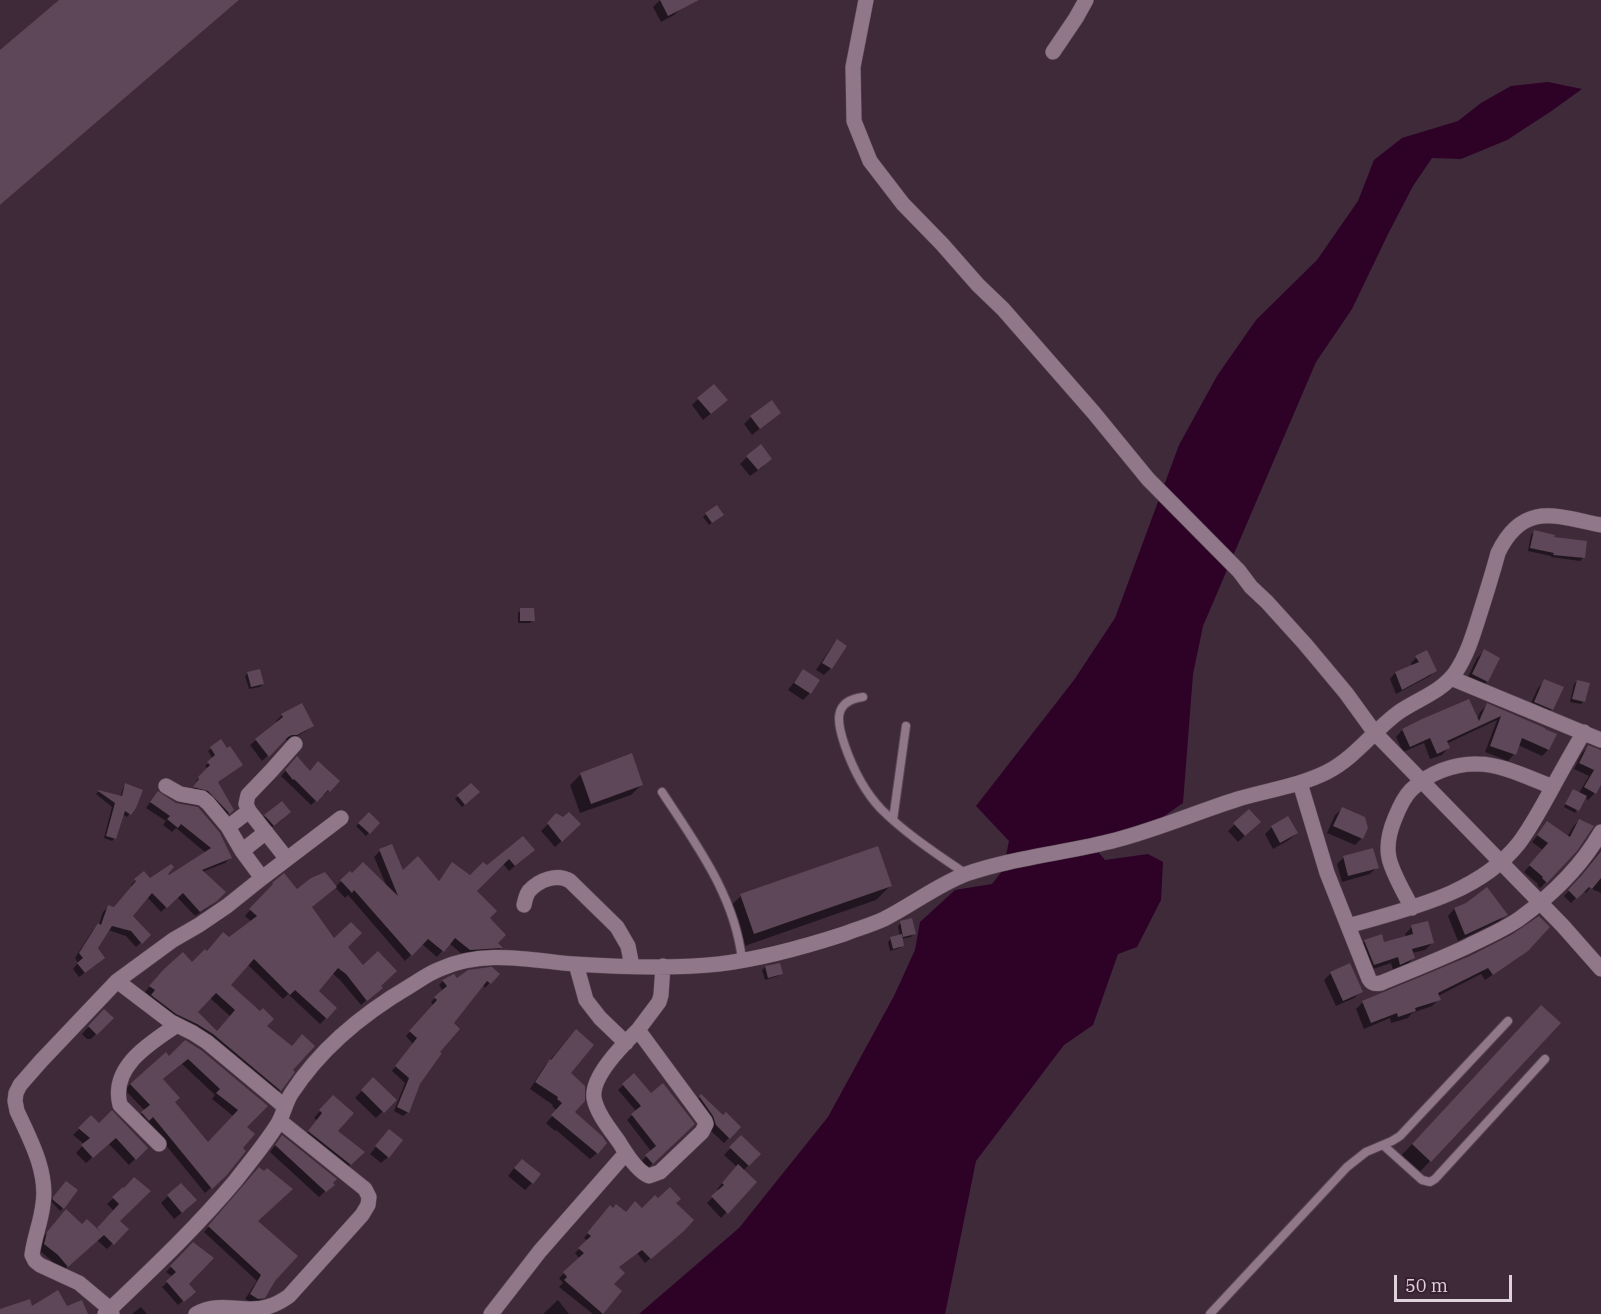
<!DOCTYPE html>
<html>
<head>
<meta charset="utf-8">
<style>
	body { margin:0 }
	#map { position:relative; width:1601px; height:1314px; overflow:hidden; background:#3f2a3a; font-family:"IBM Plex Serif",serif }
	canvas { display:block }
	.scale { position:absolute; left:1394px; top:1275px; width:118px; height:27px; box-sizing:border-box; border:3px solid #e0d2db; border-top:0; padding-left:8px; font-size:18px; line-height:21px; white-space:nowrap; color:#e0d2db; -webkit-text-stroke:4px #352130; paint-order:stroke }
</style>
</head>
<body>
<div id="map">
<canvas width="1601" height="1314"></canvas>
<div class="scale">50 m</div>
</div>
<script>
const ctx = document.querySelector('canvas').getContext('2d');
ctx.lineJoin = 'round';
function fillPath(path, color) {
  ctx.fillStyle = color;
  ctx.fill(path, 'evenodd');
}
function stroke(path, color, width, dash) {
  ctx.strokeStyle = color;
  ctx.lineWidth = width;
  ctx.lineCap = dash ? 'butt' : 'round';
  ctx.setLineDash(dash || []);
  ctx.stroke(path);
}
fillPath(new Path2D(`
	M1548,82L1582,89L1550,112L1507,140L1461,159L1432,158L1413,186L1388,234L1352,309L1316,362L1203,626L1193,674L1183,803L1157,821L1100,840L1099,853L1105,860L1148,854L1163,862L1161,900L1137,947L1118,954L1093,1025L1064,1045L976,1161L945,1314H639L739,1228L828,1117L894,996L915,950L920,922L955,890L992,884L1003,870L1009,841L976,806L1074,680L1115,618L1179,445L1217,376L1256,320L1317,260L1358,201L1374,160L1402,138L1458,121L1481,103L1511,86Z`), '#2e0127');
fillPath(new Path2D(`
	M61,0H239L0,205V52Z
	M660,0H677L681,8L674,15L661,22L653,7Z
	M698,399L719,407L703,420L692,405Z
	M779,413L752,435L744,424L751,417Z
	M747,457L764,466L750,476L740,464Z
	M706,514L719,517L709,525L703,517Z
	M1534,532L1552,539L1583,558L1580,561L1551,557V556L1528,551L1531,535Z
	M521,610L533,620L530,623H518V613Z
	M837,641L831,668L824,675L816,670L831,648Z
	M1484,651L1498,659L1487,682L1480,688L1466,681L1477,658Z
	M1416,658L1435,671L1430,676L1396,694L1390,679L1395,673L1412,667L1411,663Z
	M804,671L818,681L810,693L803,700L788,690L797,678Z
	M248,673L263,684L260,687L249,689L245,676Z
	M1545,681L1552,709L1545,716L1528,709L1538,688Z
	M1577,681L1584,701L1581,704L1570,702L1574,684Z
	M1487,705L1548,750L1542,756L1518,745L1514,754L1508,761L1485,752L1497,720L1446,744L1448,748L1442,755L1430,759L1424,743L1403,752L1396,737L1402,730L1423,720H1477L1480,712Z
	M282,715L312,726L306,731L290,740H284L262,761L250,745L277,723L276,721Z
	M221,742L216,783L232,810L226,815L192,790L198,783L196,781L208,769L205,766L213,759L208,751Z
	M1588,747L1601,750V782L1595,793L1588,800L1584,797L1575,813L1564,807L1571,794L1579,793L1589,776L1574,769L1582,753Z
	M297,758L309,773L338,781L324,795L323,794L311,805L281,776Z
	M581,774L642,784L631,795L580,813L570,785Z
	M126,785L135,807L127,817L122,814L115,838L112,841L104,838L112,807L96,794L99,791L120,798L123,788Z
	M471,785L478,792L462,807L455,799Z
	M153,798L230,858L225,863L202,872L224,892L210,906L195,916L177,897L161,912L147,897L131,916L144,940L136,947L126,936L108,930L96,948L98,963L79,977L73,969L78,963L75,958L93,930L99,924L103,912L108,907L114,909L132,887L131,885L143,873L150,880L166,873L169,877L206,853L176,828L172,832L163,825L166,821L146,808Z
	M1342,809L1362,838L1355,845L1327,833L1335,815Z
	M1249,811L1252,829L1238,842L1228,831Z
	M369,814L378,823L366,836L356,826Z
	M557,815L577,826L555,847L541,831Z
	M265,816L283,819L266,832L259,823Z
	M1288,818L1296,833L1289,840L1273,849L1265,834L1272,827Z
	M1579,820L1546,882L1540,888L1537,885L1538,884L1524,872L1543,850L1532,842L1546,825L1567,837L1573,827Z
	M522,838L527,856L509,871L503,864L475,891L488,918L496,943L501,948L495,953L463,955L449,943L437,957L422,944L405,961L348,895L345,898L335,887L350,873L387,887L374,857L380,851L402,872L438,882L452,864L470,877L487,867Z
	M1601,850V893L1590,888L1586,893L1583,891L1571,903L1564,896L1577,882Z
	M1344,857L1377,867L1370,874L1342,882L1337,864Z
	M273,884L311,908L334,941L346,947L379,986L375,993L361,1005L340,980L332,973L317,991L335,1009L320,1024L288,994L283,999L247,964L229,985L265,1026L291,1070L280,1090L275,1096L145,992L158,976L192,964L206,952L229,939L252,922L245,916ZM209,997L231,1017L217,1033L196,1012Z
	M890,886L876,900L739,948L726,910L741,896Z
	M1467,904L1506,915L1499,921L1458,941L1448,916L1454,909Z
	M901,923L914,934L911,937L901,939L903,945L900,948L890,951L888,942L891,939L900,936L898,926Z
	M1412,927L1432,943L1425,950L1412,953L1413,958L1407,965L1393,970L1391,963L1367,971L1358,948L1365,941L1383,944L1406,937L1405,934Z
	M1548,927L1519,957L1485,980L1481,974L1438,996L1439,999L1432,1006L1412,1013L1408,1018L1391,1023L1390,1018L1364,1029L1356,1009L1363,1002L1471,957L1512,937Z
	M765,967L782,973L778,976L765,980L762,970Z
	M1331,973L1361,991L1354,998L1336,1006L1324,980Z
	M498,974L485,988L482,984L452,1023L438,1052L419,1084L408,1112L403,1116L394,1111L405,1083L392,1071L413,1044L406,1036L433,1005L431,1002L443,991L439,985L443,981Z
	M104,1011L112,1018L91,1039H87L82,1034Z
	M1527,1022L1559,1024L1416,1176L1398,1159Z
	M569,1038V1074L573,1112L597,1153L590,1159L556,1130L555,1131L546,1123L557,1111L552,1106L553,1105L530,1089L544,1067Z
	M200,1051L266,1106L244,1127L241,1149L221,1179L205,1193L147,1122L136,1118L145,1111L125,1090L131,1083L169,1058ZM182,1064L215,1095L212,1099L233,1116L207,1144L173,1103L162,1080Z
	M634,1075L651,1095L693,1124L648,1168L642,1161L651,1151L627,1120L636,1111L618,1090Z
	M373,1079L394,1100L376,1118L355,1098Z
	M701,1096L723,1117L739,1127L724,1143L711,1131L695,1102Z
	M327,1103L336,1131L363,1152L344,1171L303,1138L317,1121L314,1118Z
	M91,1117L99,1125L146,1148L129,1165L108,1143L86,1163L76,1153L84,1144L73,1135Z
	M282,1137L332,1185L319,1197L270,1152Z
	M741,1137L759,1154L743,1171L755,1182L721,1218L707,1203L719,1191L717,1189L737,1167L724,1155Z
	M383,1138L388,1157L381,1163L370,1154Z
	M515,1167L532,1183L525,1190L508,1176Z
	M254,1174L256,1221L274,1280L263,1297L258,1302L252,1303L245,1299L257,1281L204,1232Z
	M66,1183L63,1208L60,1211L51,1201Z
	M123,1189L118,1221L127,1229L107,1249L97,1240L61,1272L52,1261L39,1250L42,1239L60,1217L96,1230L114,1211L107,1204Z
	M168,1196L189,1207L174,1219L161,1203Z
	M674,1203L677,1236L645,1263L637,1253L617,1267L612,1284L620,1291L602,1314H593L559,1287L563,1283L559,1278L580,1259L575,1253L588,1241L584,1238L605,1212L626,1214Z
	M193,1244L187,1284L189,1296L178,1305L162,1287L173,1277L166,1272Z
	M558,1300L569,1314H543Z
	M141,1307L147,1314H132Z`), '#0007');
fillPath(new Path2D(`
	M59,0H239L0,205V50Z
	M660,0H699L668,16Z
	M714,384L728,400L711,414L697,398Z
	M772,400L781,413L760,429L750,416Z
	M761,444L772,459L758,470L746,456Z
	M717,505L724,515L712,523L705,513Z
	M1534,530L1555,535L1554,537L1587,541L1585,558L1553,555L1554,553L1530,548Z
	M520,608H534L535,621H520Z
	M837,639L847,646L832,669L822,663Z
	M1484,649L1500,658L1488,682L1472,674Z
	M1427,650L1437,671L1402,690L1395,672L1419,662L1415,656Z
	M260,669L264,684L251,687L247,672Z
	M803,669L820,680L811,694L794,683Z
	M1544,679L1564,687L1553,710L1534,702Z
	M1577,680L1590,683L1585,702L1572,699Z
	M1469,699L1479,721L1487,703L1545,728V729L1557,734L1549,750L1522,738L1516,755L1490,746L1501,716L1447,741L1450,748L1437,754L1430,738L1410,747L1402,729L1422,719Z
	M302,703L314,726L297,735H292L288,737L269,757L255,739L283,717L281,714Z
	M221,739L227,748L230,746L243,765L218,782L234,810L230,814L208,791L193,787L199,779L198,777L210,765L207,762L215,755L210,747Z
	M1588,745L1601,750V785L1596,794L1584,787L1594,770L1579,763Z
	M632,753L643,785L591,804L580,773Z
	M297,756L310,771L318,761L340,781L330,792L328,790L317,802L294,779L293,780L285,770Z
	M125,783L143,790L136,808L131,815L125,811L116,839L106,836L115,803L98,791V790L122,796Z
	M471,783L480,792L465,805L457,795Z
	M1573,789L1587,796L1579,811L1565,804Z
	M158,791L176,803L198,807L220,833L232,858L202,870L226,892L217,901L200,912L183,893L167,908L152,893L133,916L151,935L142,944L131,931L112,926L98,948L105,958L85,973L77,963L83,958L79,953L98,923L101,925L108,905L114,907L136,881L134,879L144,871L150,878L171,864L174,867L168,874L169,875L211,848L181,824L178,828L167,819L170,816L150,802Z
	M282,801L291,812L274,826L264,815Z
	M1342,807L1365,817L1368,828L1363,839L1333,826Z
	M1249,809L1261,822L1245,836L1233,823Z
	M369,812L380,823L370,834L358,823Z
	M569,812L581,824L562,842L547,823L556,813L563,817Z
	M1288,816L1298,833L1280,843L1271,826Z
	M1579,819L1594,826L1577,851L1547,883L1542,878L1543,877L1529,865L1548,843L1537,835L1547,821L1570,837Z
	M523,836L535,850L515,866L509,859L477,891L497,911L490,918L506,935L498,943L503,948L470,950L455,938L444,952L428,939L412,956L354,890L352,893L340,880L350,871L352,873L363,862L398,896L379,849L392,844L403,870L418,856L439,881L452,862L470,875L483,862L487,865Z
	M878,846L892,886L754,934L740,894Z
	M1373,848L1379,868L1348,876L1343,856Z
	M1601,851V878L1592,889L1589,887L1577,899L1568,890L1582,875Z
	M325,872L337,887L312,907L334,938L351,922L362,933L348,947L363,965L378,951L397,971L381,986L383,988L367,1001L346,974L338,968L319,991L337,1008L327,1019L295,990L290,995L254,959L231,985L260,1011L263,1008L274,1019L267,1026L292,1046L302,1034L315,1046L293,1070L295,1072L281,1091L213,1034L197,1024L176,1014L151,995L155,990L149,986L164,969L183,952L192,962L205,949L207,951L223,932L229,937L257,916L249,909L273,884L272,883L284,873L297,889L311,878ZM216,993L235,1010L217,1031L198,1012Z
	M1487,887L1508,915L1465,935L1454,908L1466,903Z
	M1539,916L1550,927L1528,951L1493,975L1488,968L1438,993L1441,1000L1415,1008L1416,1011L1398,1017L1397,1013L1371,1023L1362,1001L1470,956L1511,935Z
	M912,918L916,934L903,937L900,921Z
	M1428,921L1434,943L1412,949L1415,958L1400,965L1398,957L1374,965L1364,940L1382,934L1384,942L1413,934L1411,925Z
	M902,934L904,946L893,949L890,937Z
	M780,963L783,974L768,978L765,966Z
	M1350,963L1363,992L1343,1001L1330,972Z
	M490,967H492L500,974L491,984L487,981L454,1023L460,1029L440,1052L442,1053L420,1084L409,1113L397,1107L409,1078L395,1066L417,1038L409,1031L437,1000L434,997L447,986L442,980L454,974L457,978L468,970Z
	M1541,1005L1561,1023L1431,1162L1412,1144Z
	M104,1009L114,1018L97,1035L88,1026Z
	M576,1029L594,1045L571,1073L585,1086V1101L575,1112L602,1136L607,1143L598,1154L551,1115L562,1103L557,1099L558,1097L535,1082L550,1059L551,1060Z
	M185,1040L201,1050L268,1106L247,1127L255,1134L243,1148L246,1151L226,1176L212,1189L153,1117L149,1121L141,1112L150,1105L130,1084L166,1052L169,1056ZM188,1059L220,1089L216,1093L238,1110L208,1142L175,1102L180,1098L163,1079Z
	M634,1073L651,1093L663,1083L695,1124L653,1164L645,1155L656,1146L631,1114L641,1106L622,1084Z
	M373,1077L397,1100L384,1113L361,1090Z
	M701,1094L723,1115L726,1112L741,1127L730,1139L716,1125L713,1116L699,1096Z
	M333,1095L354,1113L338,1131L365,1152L351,1165L308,1131L322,1113L319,1110Z
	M112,1110L148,1148L136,1160L116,1138L93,1158L81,1145L90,1138L78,1128L91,1115L99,1123Z
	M389,1129L403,1140L389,1158L375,1146Z
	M282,1135L337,1179L333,1183L335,1185L326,1192L275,1145Z
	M741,1135L761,1154L749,1166L729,1147Z
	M522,1159L541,1174L533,1184L514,1168Z
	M738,1164L757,1182L728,1214L711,1196L724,1185L722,1183Z
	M259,1167L264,1171L267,1168L293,1189L258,1221L298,1256L275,1281L265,1298L258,1299L250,1294L261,1275L208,1226Z
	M134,1177L151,1191L120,1221L129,1229L114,1245L97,1228L119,1204L112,1197L123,1187L124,1188Z
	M66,1181L78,1190L64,1209L53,1200V1197Z
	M181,1183L197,1200L182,1213L167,1195Z
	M670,1187L681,1199L676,1203L694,1220L684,1231L651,1259L642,1250L619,1267L625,1273L614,1284L622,1291L603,1314L564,1280L567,1277L563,1272L584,1253L578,1248L591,1236L587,1233L610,1205L613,1208L616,1204L626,1212L635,1201L642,1208L655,1195L658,1198Z
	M66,1209L82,1224L87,1219L104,1235L68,1267L58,1255L44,1244L47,1232Z
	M193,1242L214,1258L189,1284L196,1292L184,1302L166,1281L176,1272L170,1266Z
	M58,1290L67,1306L82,1300L88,1314H0V1309L30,1299L32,1306Z`), '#5d4758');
const lane = new Path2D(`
	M863,697C832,701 837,723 845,746C853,769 864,791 881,809C906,834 937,854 966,874
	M662,792C696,844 735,896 742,960
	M893,820L906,726
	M1383,1145L1422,1180L1430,1182L1435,1179L1545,1059
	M1210,1314L1347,1167L1366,1152L1392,1141L1400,1136L1508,1021`);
const street = new Path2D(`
	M866,0L853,67L854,121L870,161L903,204L942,244L978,285L1003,309L1094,413L1148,479L1239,571L1251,587L1267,602L1305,644L1346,693L1375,733L1563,926L1601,969
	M1053,52L1076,18L1086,0
	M1451,678L1601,740
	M1300,783L1327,873L1369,979C1372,984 1375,984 1381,983C1410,971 1438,960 1466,947C1484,938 1503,930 1519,919C1552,895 1581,867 1601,832
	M249,811L246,804L248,795L271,771L295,744
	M228,827L249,811L287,859
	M242,851L266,832
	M262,878L341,818
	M524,905C525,900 526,895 529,891C539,880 557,873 570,881L617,927L628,946L632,966
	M1412,908C1404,892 1393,875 1389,858C1386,844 1390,830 1395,818C1399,808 1404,797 1411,790C1428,773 1455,763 1478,764C1502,764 1531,779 1553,787
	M1348,926C1407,909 1479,894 1519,843C1531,827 1540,810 1550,792C1561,772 1572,752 1584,732
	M576,964L586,1000L600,1018L626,1043
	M117,981L171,1022L193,1033L207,1042L284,1106
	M638,1030C623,1045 591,1076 594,1098C597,1114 610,1129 619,1142C625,1152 638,1172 649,1176L660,1172L702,1132L706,1124L705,1121L638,1030L659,1002L661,995L663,966
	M159,1144L120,1105C110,1067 150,1043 177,1025
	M105,1314C150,1271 196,1228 236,1180C250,1162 265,1144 277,1125C283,1116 285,1104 291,1094C320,1049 364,1013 410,986C420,980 429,973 440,969C483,949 529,960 574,964C620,967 674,969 719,964C761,959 804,947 844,934C857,929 871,925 884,919C912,905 937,885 966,874C1015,857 1067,853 1116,840C1158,829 1197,812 1238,799C1268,790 1299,786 1327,772C1356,757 1374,730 1399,712C1418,699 1441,692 1455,673C1468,654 1474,632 1481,610C1487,591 1493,572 1498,553C1523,501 1556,516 1601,525
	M112,1314L110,1309L79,1283L40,1265L35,1261L32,1255C34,1238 41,1222 43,1204C48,1172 30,1139 17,1111L15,1101L16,1093L20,1085L41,1061L117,981L173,940L199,925L227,906L262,878L242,851L228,827L208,803L202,798L180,794L166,786
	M196,1314C221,1300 243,1314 267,1307C275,1305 282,1301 289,1296L362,1215L368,1205L369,1197L365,1189L280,1121
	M491,1314L540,1251L626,1153`);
stroke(lane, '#594855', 10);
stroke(street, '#594855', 16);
stroke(lane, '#907789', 8);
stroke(street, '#907789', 15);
</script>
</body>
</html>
